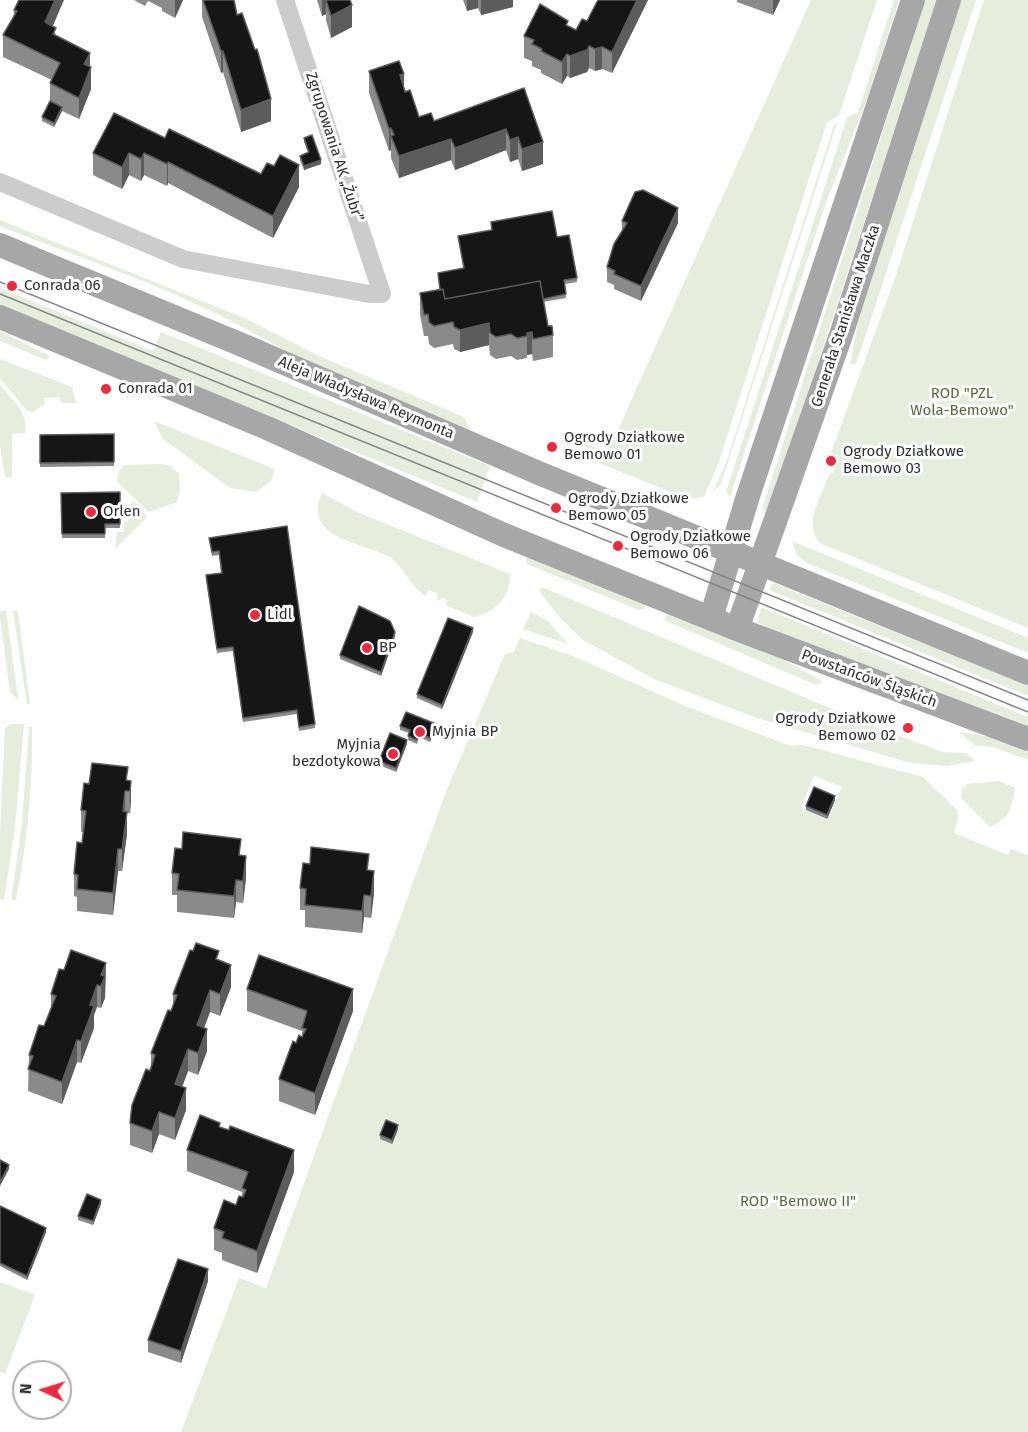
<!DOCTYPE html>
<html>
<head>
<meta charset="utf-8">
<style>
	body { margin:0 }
	#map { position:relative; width:1028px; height:1432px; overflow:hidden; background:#fff; font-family:"Fira Sans",sans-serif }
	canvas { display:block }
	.north { position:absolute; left:12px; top:1360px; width:60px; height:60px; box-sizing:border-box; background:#fff; border:2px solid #acacac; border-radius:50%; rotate:274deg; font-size:16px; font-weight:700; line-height:24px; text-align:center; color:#2f2f2f }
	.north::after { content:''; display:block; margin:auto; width:21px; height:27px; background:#ee283d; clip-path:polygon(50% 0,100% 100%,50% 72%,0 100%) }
</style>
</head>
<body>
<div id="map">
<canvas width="1028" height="1432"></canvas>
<div class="north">N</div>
</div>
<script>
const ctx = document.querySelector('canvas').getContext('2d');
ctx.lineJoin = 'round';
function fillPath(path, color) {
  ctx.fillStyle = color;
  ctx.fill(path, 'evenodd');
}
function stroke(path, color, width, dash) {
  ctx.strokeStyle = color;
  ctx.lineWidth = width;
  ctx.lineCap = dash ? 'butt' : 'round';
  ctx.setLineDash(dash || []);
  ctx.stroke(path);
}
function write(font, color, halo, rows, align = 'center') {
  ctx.font = font + ' "Fira Sans",sans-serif';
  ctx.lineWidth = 6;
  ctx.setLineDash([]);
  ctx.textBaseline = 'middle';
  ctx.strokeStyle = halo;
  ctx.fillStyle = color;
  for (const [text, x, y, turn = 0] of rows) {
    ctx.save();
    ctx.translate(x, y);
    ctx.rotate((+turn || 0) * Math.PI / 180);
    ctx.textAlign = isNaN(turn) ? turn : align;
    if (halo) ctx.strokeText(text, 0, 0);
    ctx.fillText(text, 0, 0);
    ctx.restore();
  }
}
fillPath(new Path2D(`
	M811,0H877L839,115L827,122L719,462L704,497L688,499L584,457L587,449L584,443L608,452Z
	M894,0H899L870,92L827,200L730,497L726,492L847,118L858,112Z
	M925,0H937L815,372L766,511L762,509Z
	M961,0H976L856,364H850L858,322Z
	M984,0H1028V628L824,545C799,530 823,493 830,472L833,473L839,456L831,453L895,278Z
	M837,123L721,484L713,492L726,463L834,125Z
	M0,220L247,319L319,356L464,417L471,430C380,411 298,354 215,313C148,280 70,254 0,226Z
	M0,288L153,351L161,332L490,466L477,502L0,306Z
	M0,331L50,356L46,360L0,341Z
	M0,359L72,387L76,403H61L59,397L44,398L45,404L33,412L27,411L0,378Z
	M0,385C12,400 29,413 25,433L12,434V477H5L0,446Z
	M154,421L275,469L271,481L256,492L230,488L163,439Z
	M161,464L171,466L179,474L180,490L177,502L149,512L117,482L118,473L124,465Z
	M322,493L357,512L510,574C510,598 497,611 474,617L445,605L448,601L442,597L439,601L437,599L438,594L428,590L426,596C410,587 405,568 391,558C366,542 301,540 322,493Z
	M134,501L147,517L115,549L117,532H124L123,522H128V506Z
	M792,541L1028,638V653L807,563L797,555Z
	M526,555L646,603L644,609L639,610L527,564Z
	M773,583L1028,685V696L769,590Z
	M542,587L875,727L943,752L966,753L975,761L948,766L911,763L757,718L654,679L583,640L561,619L539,591Z
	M761,607L1028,717V728L769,630L758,622Z
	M6,610L17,691L19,700L10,692L0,617V612Z
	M13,611H18L30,704H27Z
	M531,612L548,621L568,644L523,629Z
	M668,612L781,658L823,682L816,685L664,620Z
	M520,638L573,656L685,706L791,746L803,745L923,777L957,810L958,818L954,833L1008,855L1011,849L1028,855V1432H181L239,1278L266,1288L445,794L505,654L514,652ZM814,776L842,787L827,820L801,808Z
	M11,724H24L15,828L4,900L0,899V832L5,728Z
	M29,727H32C33,785 27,843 16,900H11L22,824Z
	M959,732L991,737L1028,750V760L993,747L974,745Z
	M999,781L1015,788C1011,809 1011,818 990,827L961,798L962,789L967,784Z
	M0,1282L35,1295L5,1374L0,1372Z`), '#e5eddc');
stroke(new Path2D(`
	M0,182L183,259L369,294H382L285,0`), '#ccc', 18);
stroke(new Path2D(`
	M0,245L247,347L541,474L1028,673
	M0,317L267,428L504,535L737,629L1028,739
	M711,618L748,496L913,0
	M737,629L841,335L949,0`), '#a7a7a7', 24);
stroke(new Path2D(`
	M0,282L1028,700
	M0,294L1028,712`), '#848484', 1.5);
fillPath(new Path2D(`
	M134,0H183L175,18L162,11V8L148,1L145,6Z
	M202,0H234L237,15L271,121L241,132L223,72L221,73L202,17Z
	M317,0H350L352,27L331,38L326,20V14L322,16Z
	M463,0H513V7L481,15L478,8L467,11Z
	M598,0H648L612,73L602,69L595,71L589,68L587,72L570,78L567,76L562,84L541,73V70L532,66V61L524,58V36L568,26L576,30L587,21Z
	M737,0H780L773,15L737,2Z
	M14,10L53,26L56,36L90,67L91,89L79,119L62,111L54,127L42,121V117L50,101V83L52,80L3,57V35L14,15Z
	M369,71L404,87L419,117L434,121L524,88L543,164L522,171L518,159L510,162L506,150L455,170L451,160L399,178L391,158V150L389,151L369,93Z
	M165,138L261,174L299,187L273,238L168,183L167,186L144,175L141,181L129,175L122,189L93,175V153Z
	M304,138L321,164L304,170L300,160V156L308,153L304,142Z
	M622,221L678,223L641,301L614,289V285L607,282V267L622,232Z
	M491,222L557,237L577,278V282L565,284L566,298L543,302L548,326L553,335V357L533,361L532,354L527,355V358L517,360L511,356L496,359L490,355L489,345L460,352L454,349L453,344L434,348L429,344L428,336H424L420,315V293L440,290L438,273L464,268L458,236L492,231Z
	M114,434V466L40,467V435Z
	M120,492V528H105V538H62L61,493Z
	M287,526L315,724V728L299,731L297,714L243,722L233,651L217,653L206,579V575L221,573L219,555L212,556L209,538Z
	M473,632L442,709L417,698V694Z
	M395,636L381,676L340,659V655Z
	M400,726L436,728L430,742L419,737L417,744L408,740L409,733L400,730Z
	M407,744L396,772L379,765V761Z
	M128,780L131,781L130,813H127V834L122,871H118L113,915L77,911V897L74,896V874L82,843L83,832H81V810L89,784Z
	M835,800L827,819L806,810V806Z
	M182,849L241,856L246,878L243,903L236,902L234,918L177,912V895H172V873Z
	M369,871L374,893L371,918L364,917L362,933L305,927V910H300V888Z
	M219,961L231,987L220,1016L210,1012L204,1027L207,1051L198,1075L188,1071L182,1087L186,1110L175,1140L159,1134L152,1153L130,1145V1123L151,1065V1053L173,1007V994Z
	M106,963L105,998L101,1008L97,1007L94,1015V1028L81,1063L77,1062L62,1104L28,1091L29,1055L44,1026L51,1008V994Z
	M247,989L353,1011L315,1115L279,1101V1079L296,1043L302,1036V1031L247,1011Z
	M220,1127L294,1172L257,1273L222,1260V1253L214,1250V1228L236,1205L242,1197V1192L187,1171V1150Z
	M398,1129L392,1144L380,1139V1135Z
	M101,1204L93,1225L78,1220V1216Z
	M0,1206L46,1232L27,1280L0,1266Z
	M208,1281L181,1363L148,1352V1340Z`), '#8a8a8a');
fillPath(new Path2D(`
	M55,0H64L45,44V22Z
	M175,0H183L175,18Z
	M322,0H326V14L322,16Z
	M467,0H478V8L467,11Z
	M481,0H513V7L481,15Z
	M637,0H648L612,73V52Z
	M773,0H780L773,15Z
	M352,5V27L331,38V16Z
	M589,46V68L587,72L570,78V56Z
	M602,47V69L595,71V49Z
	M221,51H223V72L221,73Z
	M90,53V71L91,67V89L79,119V98L84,64Z
	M567,54V76L562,84V62Z
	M404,74V96L400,75Z
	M271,99V121L241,132V110Z
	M62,107V111L54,127V123Z
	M391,128V150L389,151V129Z
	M506,129V150L455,170V148Z
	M518,137V159L510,162V140Z
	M451,139V160L399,178V156Z
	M543,142V164L522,171V149Z
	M129,153V175L122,189V167Z
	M144,153V175L141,181V159Z
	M321,160V164L304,170V166Z
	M168,162V183L167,186V164Z
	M299,165V187L273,238V216Z
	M678,208V223L641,301V286Z
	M489,323V345L460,352V330Z
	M532,332V354L527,355V333Z
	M473,628V632L442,709V705Z
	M395,632V636L381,676V672Z
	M436,724V728L430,742V738Z
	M407,740V744L396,772V768Z
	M131,781V803L130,813V791Z
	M125,791V813L123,811Z
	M835,796V800L827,819V815Z
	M127,812V834L122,871V849Z
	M118,849V871L113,915V893Z
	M246,856V878L243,903V881Z
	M374,871V893L371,918V896Z
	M236,880V902L234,918V896Z
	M364,895V917L362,933V911Z
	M106,963L105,998L101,1008V975Z
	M231,965V987L220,1016V994Z
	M97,985V1007L94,1015V1028L81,1063V1041L90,1005Z
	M353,989V1011L315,1115V1093Z
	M210,990V1012L197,1047V1025Z
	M207,1029V1051L198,1075V1053Z
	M77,1040V1062L62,1104V1082Z
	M188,1049V1071L175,1106V1084Z
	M186,1088V1110L175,1140V1118Z
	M159,1112V1134L152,1153V1131Z
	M398,1125V1129L392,1144V1140Z
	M294,1150V1172L257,1273V1251Z
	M9,1165V1169L0,1186V1182Z
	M101,1200V1204L93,1225V1221Z
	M46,1228V1232L27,1280V1276Z
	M208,1269V1281L181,1363V1351Z`), '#5c5c5c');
const building = new Path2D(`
	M19,0H55L45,22L56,28L53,34L90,53L84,64L91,67L79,98L50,83L60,63L3,35L17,11L14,10Z
	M203,0H234L237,15L242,13L255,50L257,49L271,99L241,110L223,51H221Z
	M326,0H350L352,5L331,16Z
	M598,0H637L612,52L602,47L595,49L589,46L587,50L570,56L567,54L562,62L541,51L542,49L532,44L534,40L524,36L540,4L568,21L566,25L576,30L582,19L587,21Z
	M399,61L404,74L400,75L405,92L410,90L419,117L431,113L434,121L524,88L543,142L522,149L518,137L510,140L506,129L455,148L451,139L399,156L391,136L394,135L391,128L389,129L369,71Z
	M50,101L62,107L54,123L42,117Z
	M114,113L165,138L169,129L261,174L267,163L274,166L280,155L299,165L273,216L168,162L167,164L144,153L141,159L129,153L122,167L93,153Z
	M312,135L321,160L304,166L300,156L309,152L304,138Z
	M643,190L678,208L641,286L614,274L615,271L607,267L614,244L627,223L622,221L635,192Z
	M552,211L557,237L569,235L577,278L564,280L566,294L543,299L540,281L445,299L443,289L440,290L438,273L464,268L458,236L492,230L491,222Z
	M540,281L548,326H552L553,335L533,339L532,332L527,333V336L517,338L511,334L496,337L490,333L489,323L460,330L454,327L453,322L434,326L429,322L428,314L424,315L420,293L443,289L445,299Z
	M114,434V462L40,463V435Z
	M120,492V524H105V534H62L61,493Z
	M287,526L315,724L299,727L297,710L243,718L233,647L217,649L206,575L222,573L219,551L212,552L209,538Z
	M359,606L390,621L395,632L381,672L340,655Z
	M448,618L473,628L442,705L417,694Z
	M406,712L436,724L430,738L419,733L417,740L408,736L410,730L400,726Z
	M390,733L407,740L396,768L379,761Z
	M92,763L128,767L126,780L131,781L130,791H125L123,811L127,812L122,849H118L113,893L77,889L78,875L74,874L77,842L82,843L86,811L81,810L84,783L89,784Z
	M814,787L835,796L827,815L806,806Z
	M183,832L241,839L239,855L246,856L243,881L236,880L234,896L177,890L179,874L172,873L175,848L182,849Z
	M311,847L369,854L367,870L374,871L371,896L364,895L362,911L305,905L306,889L300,888L303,863L310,864Z
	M196,943L219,951L216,959L231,965L220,994L210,990L197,1025L207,1029L198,1053L188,1049L175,1084L186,1088L175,1118L159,1112L152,1131L130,1123L132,1105L146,1069L150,1071L155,1055L151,1053L168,1010L171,1011L177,995L173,994L190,950L193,951Z
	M71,950L106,963L101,975L105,976L101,986L97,985L90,1005L94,1006L81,1041L77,1040L62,1082L28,1069L33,1056L29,1055L39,1025L44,1026L56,996L51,994L59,969L64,970Z
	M259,955L353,989L315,1093L279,1079L293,1041L296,1043L299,1035L302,1037L306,1029L302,1028L307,1011L247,989Z
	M200,1115L220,1123L219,1127L229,1130L230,1126L294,1150L257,1251L222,1238L224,1232L214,1228L224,1200L236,1205L239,1196L243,1197L246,1190L242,1188L248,1172L187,1150Z
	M386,1120L398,1125L392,1140L380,1135Z
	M0,1160L9,1165L0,1182Z
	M87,1194L101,1200L93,1221L78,1216Z
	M0,1206L46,1228L27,1276L0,1263Z
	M178,1259L208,1269L181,1351L148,1340Z`);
fillPath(building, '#161616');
stroke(building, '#5c5c5c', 1.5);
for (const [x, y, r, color] of [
	[12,286,6,"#ee283d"],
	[106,389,6,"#ee283d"],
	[552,447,6,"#ee283d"],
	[831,461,6,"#ee283d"],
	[556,508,6,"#ee283d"],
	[91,512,6,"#ee283d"],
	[618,546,6,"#ee283d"],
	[255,615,6,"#ee283d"],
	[367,648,6,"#ee283d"],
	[908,728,6,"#ee283d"],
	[420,732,6,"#ee283d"],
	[393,754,6,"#ee283d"]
]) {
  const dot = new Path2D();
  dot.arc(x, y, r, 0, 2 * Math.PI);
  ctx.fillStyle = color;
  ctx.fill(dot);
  stroke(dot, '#fff', 2);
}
write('15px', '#2f2f2f', '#fff', [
	["Zgrupowania AK „Żubr”",334,147,72],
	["Generała Stanisława Maczka",846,316,-72],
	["Aleja Władysława Reymonta",366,398,23],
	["Powstańców Śląskich",869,679,20]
]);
write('15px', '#2f2f2f', '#fff', [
	["Conrada 06",24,286],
	["Conrada 01",118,389],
	["Ogrody Działkowe",564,438],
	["Bemowo 01",564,455],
	["Ogrody Działkowe",843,452],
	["Bemowo 03",843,469],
	["Ogrody Działkowe",568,499],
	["Bemowo 05",568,516],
	["Orlen",103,512],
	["Ogrody Działkowe",630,537],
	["Bemowo 06",630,554],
	["Lidl",267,615],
	["BP",379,648],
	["Ogrody Działkowe",896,719,"right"],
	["Bemowo 02",896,736,"right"],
	["Myjnia BP",432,732],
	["Myjnia",381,745,"right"],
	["bezdotykowa",381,762,"right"]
], 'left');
write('15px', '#536d39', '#fff', [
	["ROD \"PZL",962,394],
	["Wola-Bemowo\"",962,411],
	["ROD \"Bemowo II\"",798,1202]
]);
</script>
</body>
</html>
